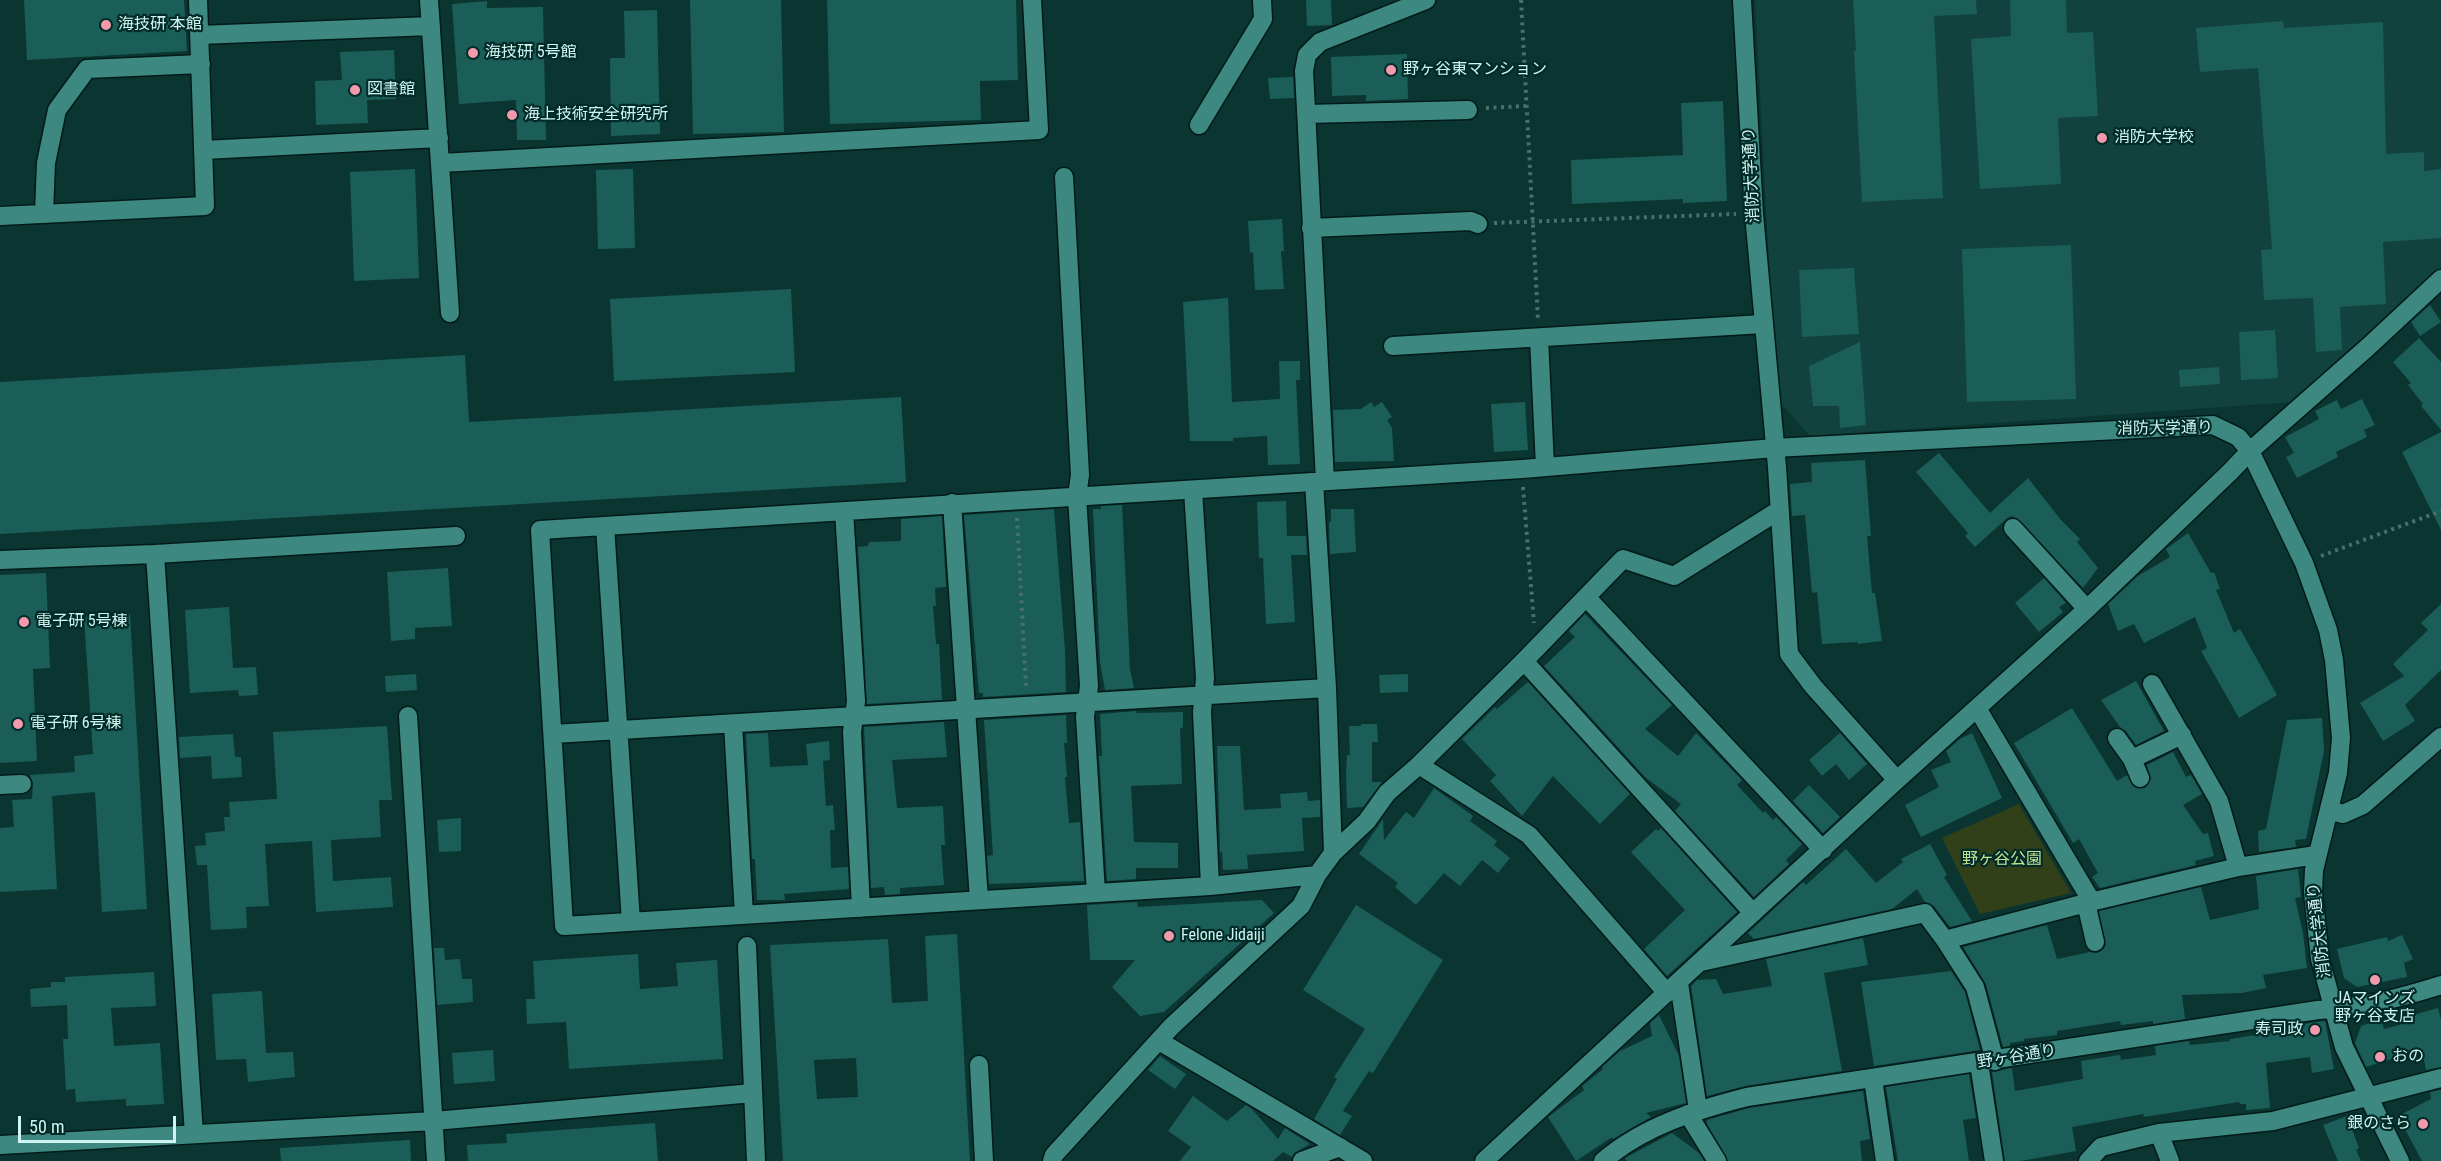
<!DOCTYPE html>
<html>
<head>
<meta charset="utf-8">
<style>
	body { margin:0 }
	#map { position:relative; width:2441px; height:1161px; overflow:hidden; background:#0b3531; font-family:"Roboto Condensed",sans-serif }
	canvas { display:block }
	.scale { position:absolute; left:18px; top:1116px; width:158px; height:27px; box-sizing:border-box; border:3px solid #d0f4ef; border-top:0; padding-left:8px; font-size:18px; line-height:21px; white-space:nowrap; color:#d0f4ef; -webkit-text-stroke:4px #002b28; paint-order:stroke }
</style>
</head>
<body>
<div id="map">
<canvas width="2441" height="1161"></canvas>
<div class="scale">50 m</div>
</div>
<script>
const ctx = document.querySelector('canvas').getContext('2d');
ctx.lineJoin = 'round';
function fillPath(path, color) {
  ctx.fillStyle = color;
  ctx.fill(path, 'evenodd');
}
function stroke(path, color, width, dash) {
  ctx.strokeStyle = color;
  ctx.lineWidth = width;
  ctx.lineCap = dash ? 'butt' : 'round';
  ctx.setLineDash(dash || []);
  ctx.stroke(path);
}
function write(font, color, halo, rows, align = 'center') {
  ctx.font = font + ' "Roboto Condensed","Noto Sans JP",sans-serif';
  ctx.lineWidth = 4.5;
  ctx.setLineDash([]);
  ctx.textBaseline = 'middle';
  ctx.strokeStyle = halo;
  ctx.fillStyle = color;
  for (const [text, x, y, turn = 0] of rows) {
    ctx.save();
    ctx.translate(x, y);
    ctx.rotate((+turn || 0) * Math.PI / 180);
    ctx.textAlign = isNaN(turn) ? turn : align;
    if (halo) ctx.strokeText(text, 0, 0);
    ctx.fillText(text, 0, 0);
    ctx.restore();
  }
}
fillPath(new Path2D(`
	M1755,0H2441V276L2293,402L1810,436L1776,398Z`), '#11423e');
fillPath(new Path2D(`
	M2019,804L2071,893L1980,914L1942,838Z`), '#314018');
fillPath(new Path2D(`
	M24,0H184L187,51L27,60Z
	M690,0H781L784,132L693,134Z
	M827,0H1016L1018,80L980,81L981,120L830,124Z
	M1306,0H1331L1332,25L1307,26Z
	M1853,0H1976L1977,14L1934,16L1943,198L1862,202L1854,51H1856Z
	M2010,0H2066L2067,33L2093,32L2098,116L2058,118L2061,184L1980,189L1971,39L2011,36Z
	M487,1V8L543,7L546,140H517L516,100L459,104L452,4Z
	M657,10L660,134L611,136L610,58H625L624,11Z
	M2283,21L2284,28L2383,22L2386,154L2424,152V171L2441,169V238L2383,242L2386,304L2340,307L2342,350L2316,352L2313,298L2264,300L2261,250L2272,249L2258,68L2200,72L2196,28Z
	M394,50L396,99L367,100L368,123L316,125L315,81L342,80L340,52Z
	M1407,54L1408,99L1366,101V95L1332,96L1331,57Z
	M1293,77L1294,98L1270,99L1268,78Z
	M1723,101L1727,201L1683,203V199L1572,204L1571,160L1683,155L1681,103Z
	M415,169L419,278L354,281L350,172Z
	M633,169L635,248L598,249L596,170Z
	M1282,219L1284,251H1281L1284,289L1255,290L1253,252L1250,253L1248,221Z
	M2071,245L2076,399L1967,402L1962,249Z
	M1854,268L1859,334L1802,337L1799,270Z
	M791,289L795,372L614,381L610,299Z
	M1228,298L1232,402L1280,399L1279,361H1300V380H1296L1300,464L1268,465L1267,436L1233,438V441H1190L1183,302Z
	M2430,305L2441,322L2420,336L2411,322Z
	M2275,330L2278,378L2241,380L2239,332Z
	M2419,338L2441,362V430L2421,406L2423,404L2408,385L2411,383L2393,362Z
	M1860,342L1866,425L1840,428L1839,406H1813L1809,366Z
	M465,355L469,422L901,397L906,482L0,534V382Z
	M2219,367L2220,384L2180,387L2179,370Z
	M2362,399L2375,425L2364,430L2367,437L2336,452L2338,457L2297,478L2286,457L2294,453L2285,437L2319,419L2315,411L2337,400L2341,409Z
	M1371,402L1374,407L1382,402L1392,417L1387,420L1392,428L1394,461L1335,462L1333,410L1361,409Z
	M1525,402L1528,450L1494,452L1491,404Z
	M2441,432V530L2402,452Z
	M1939,453L1990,513L2028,478L2061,520L2080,539L2077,542L2098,568L2083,588L2017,518L2011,516L2006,519L1975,547L1965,536L1968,533L1916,472Z
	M1865,460L1871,536H1867L1872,593H1875L1882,641L1858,644L1857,642L1822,644L1817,592L1812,593L1805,515L1792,516L1790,484L1812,482L1811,463Z
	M1286,501L1287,536H1306L1307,555H1291L1295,622L1266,624L1263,558H1259L1257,502Z
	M1122,505L1130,669L1134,688L1105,690L1100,662L1093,509H1101V506Z
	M1054,509L1065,650L1066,692L983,697V693H979L964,515Z
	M1331,509H1354L1356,552L1330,554L1329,522H1331Z
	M942,516L946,587L935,588L936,606H933L936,644H939L942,700L867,704L858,547L868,546L869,542L901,541V519Z
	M2188,533L2211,573L2214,572L2220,589L2216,590L2234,633L2240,629L2277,695L2239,718L2201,651L2207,648L2195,617L2144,643L2134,624L2118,631L2108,604L2138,576L2170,557L2166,549Z
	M448,568L452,626L415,628V639L391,641L387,572Z
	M46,573L50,668L33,669L37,761L0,763V575Z
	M2044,578L2066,603L2059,607L2063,612L2039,632L2015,603Z
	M2441,604V670L2405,705L2415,721L2383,741L2360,703L2404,676L2393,664L2428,630L2421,623Z
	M229,607L233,668L256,667L258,695L239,696L238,690L190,693L185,610Z
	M130,614L147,909L102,912L95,792L52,796L57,889L0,892V828L14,827L12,800L32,799L33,783L30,775L75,772L74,756L93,754L84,617Z
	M1585,614L1672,705L1645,729L1678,756L1696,733L1742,780L1737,785L1763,813L1765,811L1773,820L1776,817L1802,844L1786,860L1789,864L1754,897L1675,811L1681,804L1646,778L1544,666L1575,637L1569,631Z
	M416,674L417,690L386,692L385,676Z
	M1408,674V692L1380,693L1379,675Z
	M2136,681L2164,731L2136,745L2126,731L2120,727L2101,700Z
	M1528,682L1630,794L1600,824L1553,776L1522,816L1490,781L1496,775L1462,739L1495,707L1497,709Z
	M2072,708L2117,781L2127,775L2134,787L2145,788L2151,779L2147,765L2173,752L2186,777L2191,775L2202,794L2183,805L2203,834L2208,833L2214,856L2195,861L2196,865L2100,888L2092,877L2098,873L2079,839L2073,843L2014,743Z
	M1136,711L1137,713L1183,712V727L1180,729L1182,784L1131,786L1134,842L1178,843V868H1136V879L1107,881L1099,756H1102L1100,714Z
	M1066,715L1067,743H1064L1067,777H1065L1069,823L1080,822L1084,881L989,884L987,856L993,855L984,720Z
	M2322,718L2324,751L2306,839L2295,840L2296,847L2259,852L2258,831L2266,829L2287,720Z
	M944,722L947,757L892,760L897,808L943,806L945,845H941L944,885L900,888V894L885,895L884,887L871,888L864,727Z
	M1361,724H1377L1378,742H1372V782H1382L1363,807L1347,808L1346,774L1347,755H1350L1349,726H1361Z
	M387,726L392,800H379L381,837L331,840L333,881L391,877L393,907L316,912L312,841L265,844L269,906L246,907L247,928L211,930L207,865H197L195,846L206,845L205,833L225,831L224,817H230L229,802L277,799L273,732Z
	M768,733L770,767L808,765L806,744L829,741L830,760L823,761L826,806L833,805L835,830H830L831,868L848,867L849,889L784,894L785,900H757L755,859H752L746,734Z
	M1840,733L1867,764L1849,780L1836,764L1822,776L1809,760Z
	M1972,733L2002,798L1921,837L1905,805L1939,787L1931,770L1951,762L1946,751L1960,739Z
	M233,734L235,757H241L242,777L212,779L211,756L180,758L179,737Z
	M1217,746H1240L1244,810L1281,808L1280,794L1307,792L1308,801L1320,800V817L1302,818L1304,851L1247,855L1248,869L1223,870L1222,852H1220Z
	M1809,785L1840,817L1823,833L1793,801Z
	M1434,788L1473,816L1470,821L1497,841L1494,845L1510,858L1498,873L1482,860L1460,886L1444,873L1416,905L1395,887L1398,883L1359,854L1383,819L1384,840L1406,812L1414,818Z
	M461,818V851L439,852L437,820Z
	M1661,828L1737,912L1667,976L1644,949L1685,910L1631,852L1656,829L1658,831Z
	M1930,844L1947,875L1944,877L1972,921L1950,927L1934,906L1925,902L1917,889L1892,909L1754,939L1748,933L1803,882L1806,885L1846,849L1876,883L1903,862L1901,859Z
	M2298,869L2301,897L2295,898L2303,933L2307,968L2263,975L2266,988L2242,993L2182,995L2185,1019L2153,1024V1021L2121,1025L2120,1021L2057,1031V1035L2024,1039V1041L2010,1043V1046L2003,1047L1986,984L1963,947L2047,925L2057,959L2090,952L2097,953L2103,950L2106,945L2099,911L2201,887L2210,920L2259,909L2256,876Z
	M1262,900L1274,913L1164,1012L1140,1016L1112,987L1135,960H1090L1087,905L1137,902L1138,907Z
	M1356,905L1443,960L1373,1073L1369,1071L1343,1111L1352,1116L1340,1135L1314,1119L1337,1079L1334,1077L1365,1029L1303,990Z
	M957,934L970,1161H783L770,945L888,939L892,1003L928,1001L925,936ZM856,1058L858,1097L817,1099L814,1060Z
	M2402,935L2413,959L2404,963L2407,977L2357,987L2344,978L2337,949L2387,937L2388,941Z
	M1863,938L1868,965L1824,973L1842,1071L1745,1086L1707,1096L1691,986L1697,980L1716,979L1723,994L1772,986L1766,959Z
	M434,948H444L445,960L460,959L462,979H472L473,1002L437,1005Z
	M638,954L640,989L678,986L676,963L717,960L723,1059L569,1069L566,1022L527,1024L526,999H535L533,961Z
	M1951,971L1965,992L1980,1050L1874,1066L1861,982Z
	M154,972L156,1006L111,1008L114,1046L160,1043L164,1104L126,1106V1099L76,1102L75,1089L66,1090L63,1039H68L67,1005L31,1007L30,989L51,987V982H65V977Z
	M262,991L266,1053L293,1052L295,1077L248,1082L246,1059L216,1060L212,994Z
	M2438,1008L2441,1020V1067L2426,1070L2422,1050L2399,1060L2398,1057L2366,1067L2355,1043L2361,1026L2381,1019L2384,1029L2414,1021L2413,1015Z
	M1659,1015L1679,1056L1686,1103L1646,1113L1651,1117L1613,1139L1612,1137L1576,1161L1548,1117L1584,1090L1582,1086L1603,1069L1602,1067L1620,1051L1652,1036L1650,1023Z
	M2325,1021L2334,1069L2312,1073L2310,1057L2266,1063L2270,1108L2246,1110V1104H2240L2239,1102L2144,1117L2143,1114L2072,1127L2076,1151L2021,1161H2005L1992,1072L2012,1068L2015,1091L2083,1079L2081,1061L2120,1055L2121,1060L2156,1055L2155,1046L2189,1041L2190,1045L2230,1041V1039L2288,1030V1026Z
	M493,1050L495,1081L454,1084L452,1053Z
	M1160,1056L1186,1074L1175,1089L1148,1070Z
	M1969,1074L1976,1118L1963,1120L1969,1161H1898L1886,1087Z
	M2441,1090V1161H2422L2398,1116L2431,1099L2430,1092Z
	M1863,1091L1870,1139L1860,1141L1862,1161H1728L1707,1124V1120L1749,1108Z
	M1193,1096L1227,1121L1246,1105L1252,1109L1278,1139L1285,1128L1310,1144L1294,1153L1292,1157L1283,1152L1273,1161H1180L1191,1147L1168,1131Z
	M2347,1116L2359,1148L2356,1150L2361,1161H2338L2323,1125Z
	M655,1123L658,1161H468L467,1145L507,1143L506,1134Z
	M1672,1133L1699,1153L1704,1161H1627L1625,1158Z
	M410,1140L411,1161H281L280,1148Z`), '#1b5e58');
const minor = new Path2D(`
	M429,0L450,313
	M1742,0L1754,214L1777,467L1789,654L1813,686L1897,780
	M199,35L431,26
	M1306,114L1468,110
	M1199,125L1263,19L1262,0
	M204,150L439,138
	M441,163L1039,130L1032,0
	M1064,177L1080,475L1077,496L1089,686L1085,717L1096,893
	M44,213L46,163L57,110L87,69L201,64
	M0,216L205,206L198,0
	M1311,228L1471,221L1478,224
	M1539,338L1545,467
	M1393,346L1763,324
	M1325,481L1304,71L1307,55L1320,42L1426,0
	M1314,482L1327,688L1333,853
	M1193,490L1205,678L1202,712L1210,886
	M952,503L979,900
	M844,511L856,701L852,732L861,908
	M605,526L631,922
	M2013,528L2087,609
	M155,554L194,1134
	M0,560L155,554L456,536
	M1587,598L1823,850
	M1524,661L1753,913
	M2152,684L2219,801L2238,867
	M1977,708L2092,902
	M408,716L436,1161
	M733,724L744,915
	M553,734L1327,688
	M2117,738L2132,759L2140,778
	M2132,759L2182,735
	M1419,765L1529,835L1667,993
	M0,785L22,784
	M2329,810L2343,814L2363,805L2441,737
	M1317,875L1210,886L564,926L540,530L1522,469L1774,448L2213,425L2238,437L2250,451L2304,563L2328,630L2334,660L2341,738L2338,773L2314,870L2313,892L2320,959L2344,1047L2400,1161
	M2086,903L2095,942
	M1945,940L2086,903L2238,867L2316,855
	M747,946L756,1161
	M1701,962L1925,913L1945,940L1975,987L1995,1061
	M1679,983L1698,1110
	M1159,1041L1363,1161
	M1979,1063L1994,1161
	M979,1065L984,1161
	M1873,1079L1885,1161
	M1688,1114L1717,1161
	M2159,1133L2170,1161
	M0,1145L434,1121L753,1093
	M1052,1161L1054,1155L1171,1027L1301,906L1317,875L1333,853L1367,821L1387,793L1419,765L1524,661L1623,559L1674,576L1778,511
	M1302,1161L1340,1147
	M1484,1161L1897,780L2087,609L2230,472L2250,451L2368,347L2441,279
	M1603,1161C1644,1126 1696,1110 1747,1097L2318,1010C2361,1008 2400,998 2441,985
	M2088,1161L2101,1147L2159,1133L2273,1121L2441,1078`);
stroke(minor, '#031b18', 21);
stroke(new Path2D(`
	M1521,0L1538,320
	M1486,108L1526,106
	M1494,223L1736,214
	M1523,487L1534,623
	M1017,518L1026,687
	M2321,556L2441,511`), '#48706c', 4, [3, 4.5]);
stroke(minor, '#3d8981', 18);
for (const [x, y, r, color] of [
	[106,25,6,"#f29aac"],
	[473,53,6,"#f29aac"],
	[1391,70,6,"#f29aac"],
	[355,90,6,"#f29aac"],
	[512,115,6,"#f29aac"],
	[2102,138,6,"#f29aac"],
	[24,622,6,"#f29aac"],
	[18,724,6,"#f29aac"],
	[1169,936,6,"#f29aac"],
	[2375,980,6,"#f29aac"],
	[2315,1030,6,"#f29aac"],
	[2380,1057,6,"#f29aac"],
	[2423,1124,6,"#f29aac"]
]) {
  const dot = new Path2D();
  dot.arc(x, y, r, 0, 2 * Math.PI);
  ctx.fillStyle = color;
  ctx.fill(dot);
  stroke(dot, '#002b28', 2);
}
write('16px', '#d0f4ef', '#002b28', [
	["海技研 本館",118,25],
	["海技研 5号館",485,53],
	["野ヶ谷東マンション",1403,70],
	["図書館",367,90],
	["海上技術安全研究所",524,115],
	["消防大学校",2114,138],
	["電子研 5号棟",36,622],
	["電子研 6号棟",30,724],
	["Felone Jidaiji",1181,936],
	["JAマインズ",2375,999,"center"],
	["野ヶ谷支店",2375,1017,"center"],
	["寿司政",2303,1030,"right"],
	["おの",2392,1057],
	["銀のさら",2411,1124,"right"]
], 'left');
write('16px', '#d0f4ef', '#002b28', [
	["消防大学通り",1752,175,-93],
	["消防大学通り",2165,429,-1],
	["消防大学通り",2320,930,-97],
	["野ヶ谷通り",2017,1057,-9]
]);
write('16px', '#c2e390', '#002b28', [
	["野ヶ谷公園",2002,860]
]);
</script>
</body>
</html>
